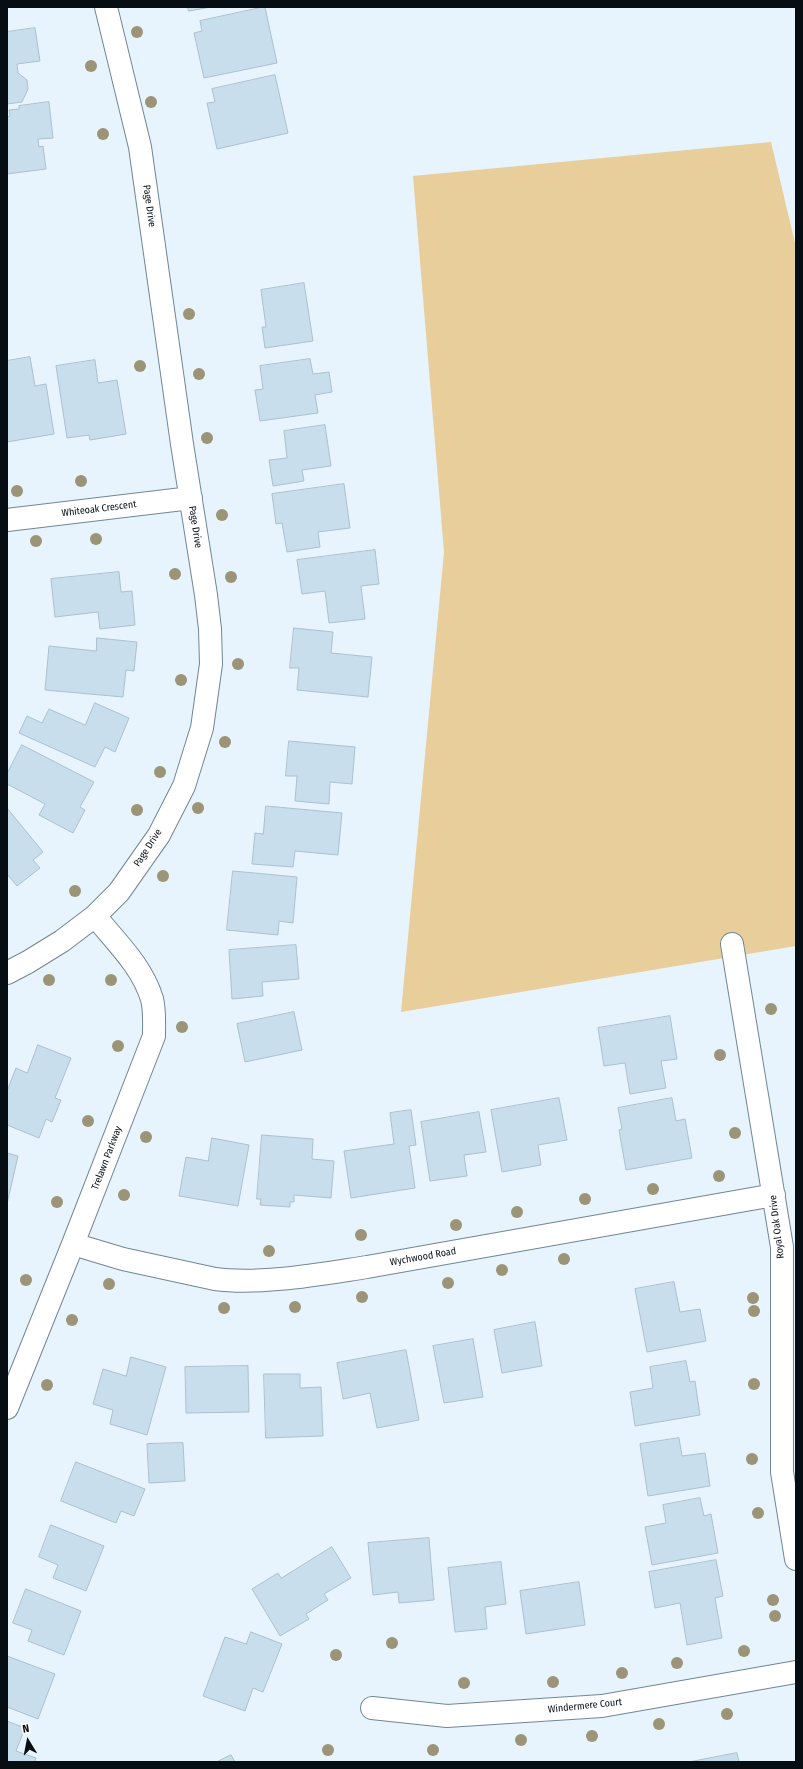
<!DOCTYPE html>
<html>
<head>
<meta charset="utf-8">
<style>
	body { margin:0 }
	#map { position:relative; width:803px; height:1769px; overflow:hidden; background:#e7f4fe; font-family:"Fira Sans Condensed",sans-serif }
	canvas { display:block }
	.frame { position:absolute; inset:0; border:8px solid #070e13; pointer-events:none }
	.north { position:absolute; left:8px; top:1721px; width:40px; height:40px; -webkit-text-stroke:3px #fff; paint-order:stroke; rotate:350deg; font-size:11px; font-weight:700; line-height:16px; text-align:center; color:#070e13 }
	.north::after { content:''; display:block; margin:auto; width:14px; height:18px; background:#070e13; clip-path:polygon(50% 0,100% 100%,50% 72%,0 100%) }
</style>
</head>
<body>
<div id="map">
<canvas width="803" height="1769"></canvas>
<div class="frame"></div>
<div class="north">N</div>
</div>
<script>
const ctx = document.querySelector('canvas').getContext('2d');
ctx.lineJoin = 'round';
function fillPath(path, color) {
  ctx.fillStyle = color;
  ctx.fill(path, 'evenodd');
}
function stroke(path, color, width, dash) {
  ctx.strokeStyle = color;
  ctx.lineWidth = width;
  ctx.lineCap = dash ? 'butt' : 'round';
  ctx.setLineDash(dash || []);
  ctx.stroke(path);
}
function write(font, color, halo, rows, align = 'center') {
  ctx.font = font + ' "Fira Sans Condensed",sans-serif';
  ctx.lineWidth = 3;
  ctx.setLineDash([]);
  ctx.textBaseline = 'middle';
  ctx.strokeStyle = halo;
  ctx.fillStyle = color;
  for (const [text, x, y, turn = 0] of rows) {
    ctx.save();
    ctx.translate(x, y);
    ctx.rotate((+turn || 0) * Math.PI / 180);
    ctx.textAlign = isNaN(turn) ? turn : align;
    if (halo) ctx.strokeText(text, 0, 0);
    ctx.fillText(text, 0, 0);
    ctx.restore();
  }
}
fillPath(new Path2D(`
	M771,142L796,247V946L401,1012L444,552L413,176Z`), '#e7ce9a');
const building = new Path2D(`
	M188,7H211L189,11Z
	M265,7L277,63L204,78L194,33L202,31L200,21Z
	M35,28L40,61L17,64L18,73L27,80L28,89L22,102L7,104V32Z
	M275,75L288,133L217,149L207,103L215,102L212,89Z
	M49,102L53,138L38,139L39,147L43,146L46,169L7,174V117L10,116L9,110L19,109V106Z
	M304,283L313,341L265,348L262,327H266L261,290Z
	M30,357L35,386L46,384L54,434L7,442V361Z
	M310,359L313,374L329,372L332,392L315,395L318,413L260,421L255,390L263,389L260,366Z
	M95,360L98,383L117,380L126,434L90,440L89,435L67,438L56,366Z
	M325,425L331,466L302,470L304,481L273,486L269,460L287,458L284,431Z
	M344,484L350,528L318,532L320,547L287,552L282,523L276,524L272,494Z
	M375,550L379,584L361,586L365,619L329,623L325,591L302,594L297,560Z
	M119,572L121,592L132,591L135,625L100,629L98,612L55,617L51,579Z
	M294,628L333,632L331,653L372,657L368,697L297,690L299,668H290Z
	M97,638L137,642L134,671L126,670L123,697L45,690L49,646L96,651Z
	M95,703L129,718L115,752L105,747L95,767L19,733L27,716L42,723L49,709L85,725Z
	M289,741L355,747L352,784L330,782L329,804L295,801L297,776H286Z
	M22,745L94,782L80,807L85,810L73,833L39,815L45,804L7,784V774Z
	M266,806L342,813L338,855L295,851L293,867L252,864L255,833L263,834Z
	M7,808L43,852L33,860L40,868L17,886L7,874Z
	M233,871L297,877L293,923L279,921L278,935L227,930Z
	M296,945L299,979L262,982L263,996L232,999L229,950Z
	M294,1012L302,1050L245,1062L237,1024Z
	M670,1016L677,1059L661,1061L666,1088L630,1094L625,1063L604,1066L598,1028Z
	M38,1045L71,1058L55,1098L61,1100L52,1122L46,1119L39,1138L7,1125V1091L16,1068L27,1073Z
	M559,1098L567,1140L538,1145L541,1165L502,1172L491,1110Z
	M672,1098L676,1121L685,1119L692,1158L626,1170L619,1130L622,1129L618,1108Z
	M411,1110L416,1145L409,1146L415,1188L351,1198L344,1151L394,1144L390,1113Z
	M479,1112L486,1152L464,1155L467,1176L430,1181L421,1122Z
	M262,1135L313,1139L312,1159L334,1161L331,1198L294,1195V1202H290V1207L260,1205L261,1199H257Z
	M212,1138L249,1145L238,1206L179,1196L186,1157L208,1161Z
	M7,1153L18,1156L7,1204Z
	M674,1282L680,1312L700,1309L706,1341L647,1352L635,1289Z
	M535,1322L542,1366L502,1373L494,1330Z
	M473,1339L483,1397L444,1403L433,1346Z
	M406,1350L419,1420L377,1428L370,1393L343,1399L337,1363Z
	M131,1357L166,1367L147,1435L110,1424L113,1410L93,1404L103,1369L126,1376Z
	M686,1361L690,1382L695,1381L700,1415L635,1426L630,1392L653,1388L650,1367Z
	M248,1366L249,1412L186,1413L185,1367Z
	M264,1374H300V1388L321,1387L323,1436L266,1438Z
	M679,1438L682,1456L705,1453L710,1486L648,1496L640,1444Z
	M183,1443L185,1481L149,1483L147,1444Z
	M76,1462L145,1489L134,1516L121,1511L116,1523L61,1501Z
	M700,1498L704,1516L711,1514L718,1553L652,1565L645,1527L666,1523L663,1505Z
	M51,1525L104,1546L86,1591L53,1578L58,1565L39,1557Z
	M429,1538L434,1600L399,1603L398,1592L373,1595L368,1543Z
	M332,1547L351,1578L324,1594L328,1600L306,1614L309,1619L280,1636L252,1589L278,1573L281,1578Z
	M716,1560L723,1596L715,1598L722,1638L687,1645L680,1603L655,1608L649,1572Z
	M501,1562L506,1604L485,1607L487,1629L455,1632L448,1568Z
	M579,1582L585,1625L526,1634L520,1591Z
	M26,1589L81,1611L64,1655L28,1641L32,1630L13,1623Z
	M251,1632L282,1644L263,1692L253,1688L245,1711L203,1696L225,1637L246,1644Z
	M7,1656L55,1674L38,1719L7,1707Z
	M7,1721L25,1728L16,1751L36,1758L35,1762H7Z
	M737,1753L739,1762H689Z
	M231,1755L235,1762H217Z`);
fillPath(building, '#c8deed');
stroke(building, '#abc0cf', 1);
const minor = new Path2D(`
	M7,520L191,498
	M732,944L782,1247V1472L796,1559
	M7,973L28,962L62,941L95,916L119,892L159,835L184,786L202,728L211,664L210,629L206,595L182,444L140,147L106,7
	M73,1244L123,1259L215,1279C261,1285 320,1274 367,1267L774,1195
	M7,1408L73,1244L154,1036C154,1023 155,1011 152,999C142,966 116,942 95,916
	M372,1708L447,1716L602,1706L796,1672`);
stroke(minor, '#728694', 24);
stroke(minor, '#fff', 22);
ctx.fillStyle = '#9b9477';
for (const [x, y] of [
	[137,32],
	[91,66],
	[151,102],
	[103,134],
	[189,314],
	[140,366],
	[199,374],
	[207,438],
	[81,481],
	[17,491],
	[222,515],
	[96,539],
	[36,541],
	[175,574],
	[231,577],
	[238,664],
	[181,680],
	[225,742],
	[160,772],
	[198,808],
	[137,810],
	[163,876],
	[75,891],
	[49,980],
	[111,980],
	[771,1009],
	[182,1027],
	[118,1046],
	[720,1055],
	[88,1121],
	[735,1133],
	[146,1137],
	[719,1176],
	[653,1189],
	[124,1195],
	[585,1199],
	[57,1202],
	[517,1212],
	[456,1225],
	[361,1235],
	[269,1251],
	[564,1259],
	[502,1270],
	[26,1280],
	[448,1283],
	[109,1284],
	[362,1297],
	[753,1298],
	[295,1307],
	[224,1308],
	[754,1311],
	[72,1320],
	[754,1384],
	[47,1385],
	[752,1459],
	[758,1513],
	[773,1600],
	[775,1616],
	[392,1643],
	[744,1651],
	[336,1655],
	[677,1663],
	[622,1673],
	[553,1682],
	[464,1683],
	[727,1714],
	[659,1724],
	[592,1736],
	[521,1740],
	[328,1750],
	[433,1750]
]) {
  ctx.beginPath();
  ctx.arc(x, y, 6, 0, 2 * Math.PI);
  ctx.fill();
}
write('10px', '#070e13', '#fff', [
	["Page Drive",149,206,82],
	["Whiteoak Crescent",99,509,-7],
	["Page Drive",195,527,81],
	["Page Drive",148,848,-57],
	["Trelawn Parkway",107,1158,-69],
	["Royal Oak Drive",777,1227,-97],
	["Wychwood Road",423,1257,-10],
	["Windermere Court",585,1706,-6]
]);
</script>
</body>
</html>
